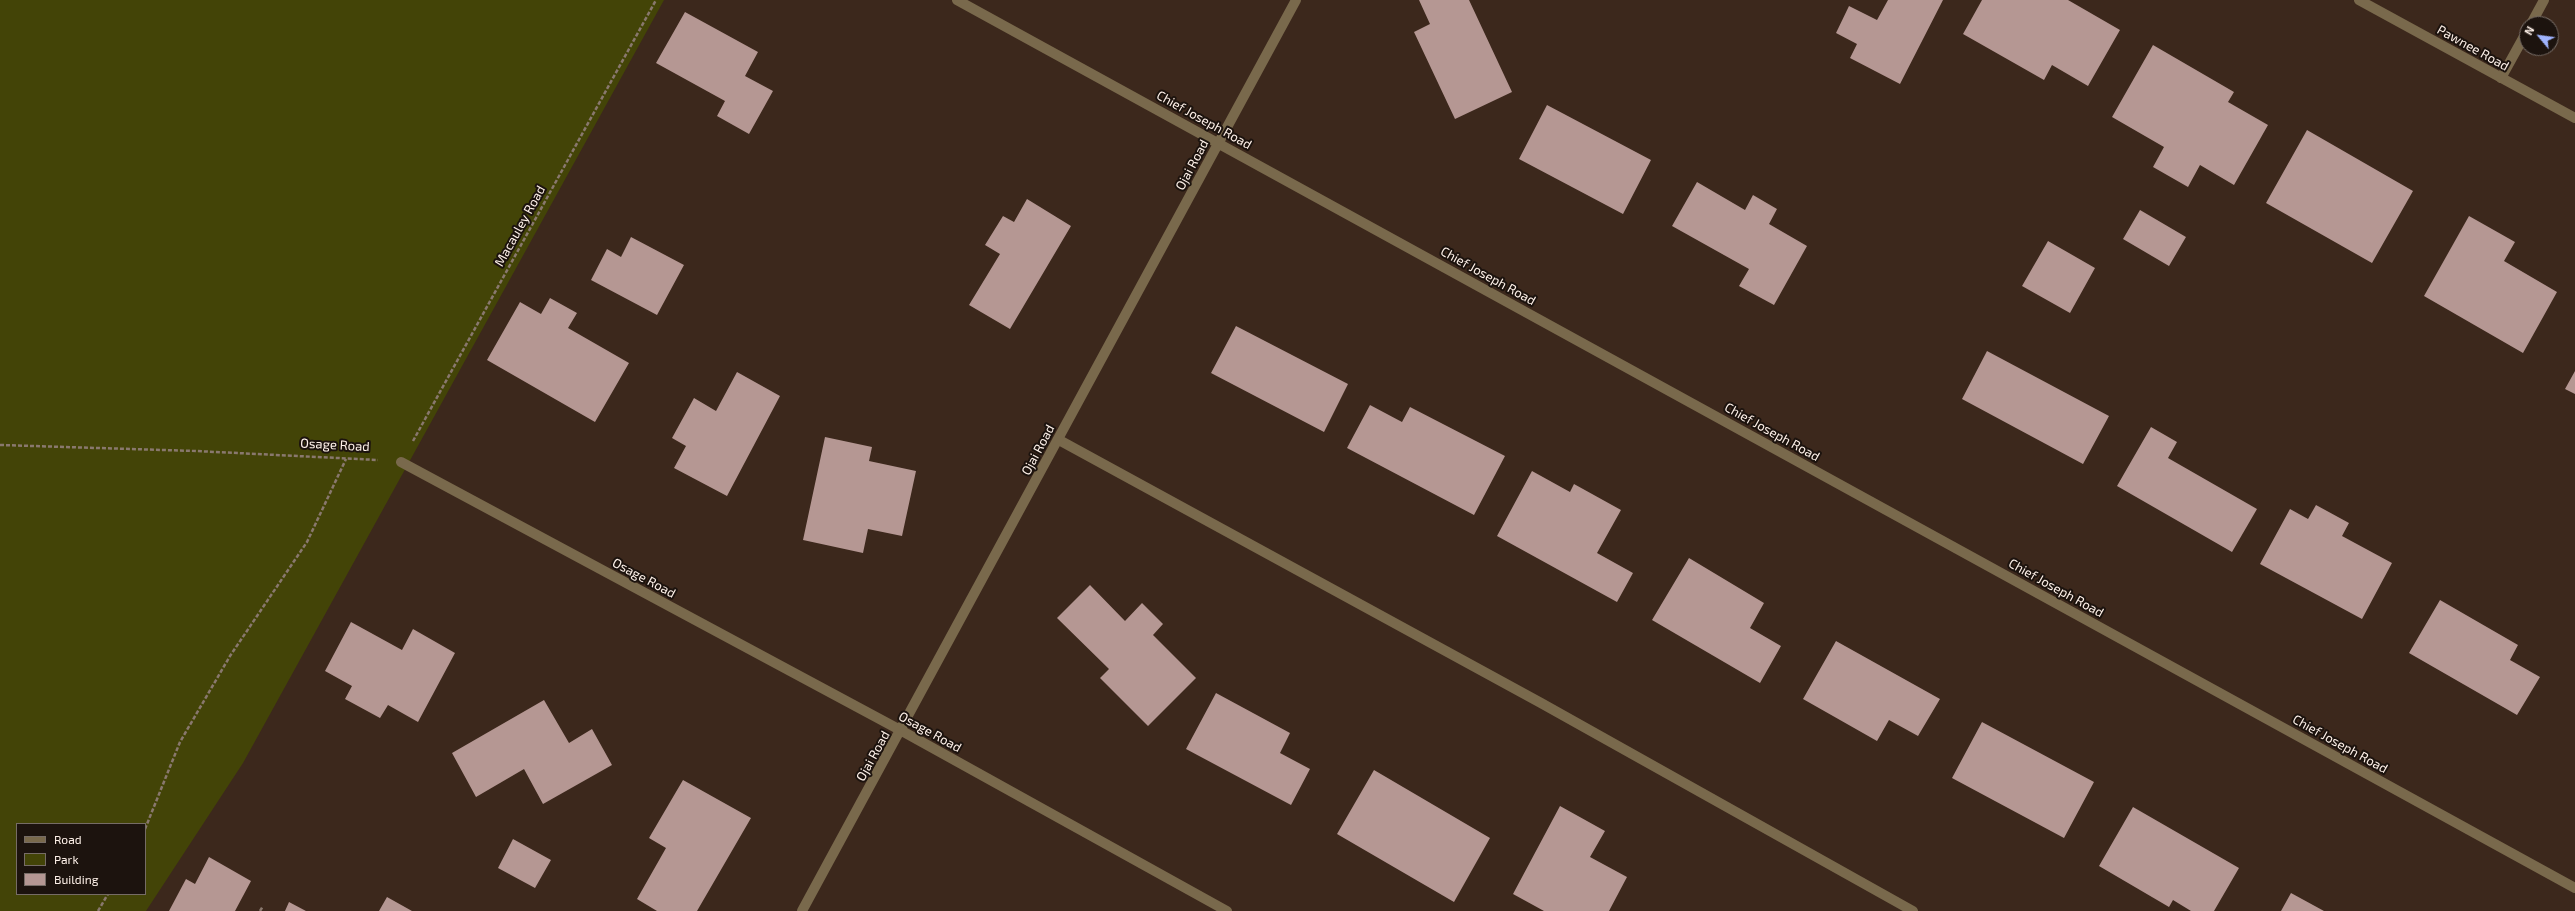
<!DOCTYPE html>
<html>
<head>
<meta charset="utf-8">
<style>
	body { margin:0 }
	#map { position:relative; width:2575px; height:911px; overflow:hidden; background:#3c281c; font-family:"Exo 2",sans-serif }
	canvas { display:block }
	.legend { position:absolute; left:16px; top:823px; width:130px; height:72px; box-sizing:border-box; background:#1c130e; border:1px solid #766c66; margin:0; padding:5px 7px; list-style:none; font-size:12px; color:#fef1e9 }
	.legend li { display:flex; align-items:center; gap:8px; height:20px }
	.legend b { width:20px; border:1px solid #766c66 }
	.north { position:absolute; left:2519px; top:16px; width:40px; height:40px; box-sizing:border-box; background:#1c130e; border:1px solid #766c66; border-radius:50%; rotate:299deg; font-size:11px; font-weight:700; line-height:16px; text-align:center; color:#fef1e9 }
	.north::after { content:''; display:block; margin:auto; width:14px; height:18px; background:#9fb3fd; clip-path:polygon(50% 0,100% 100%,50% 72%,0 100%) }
</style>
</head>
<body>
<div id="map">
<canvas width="2575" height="911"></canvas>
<ul class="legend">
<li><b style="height:5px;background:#79694c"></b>Road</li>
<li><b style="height:11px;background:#434407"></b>Park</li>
<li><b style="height:11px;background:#b59793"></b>Building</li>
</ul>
<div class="north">N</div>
</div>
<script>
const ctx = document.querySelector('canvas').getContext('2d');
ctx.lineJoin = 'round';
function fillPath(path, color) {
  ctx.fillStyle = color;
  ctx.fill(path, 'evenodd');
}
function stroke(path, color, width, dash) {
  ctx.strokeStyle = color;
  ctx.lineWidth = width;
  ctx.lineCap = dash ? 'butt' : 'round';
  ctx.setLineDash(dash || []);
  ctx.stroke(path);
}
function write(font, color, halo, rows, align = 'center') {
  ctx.font = font + ' "Exo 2",sans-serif';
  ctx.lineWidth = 4;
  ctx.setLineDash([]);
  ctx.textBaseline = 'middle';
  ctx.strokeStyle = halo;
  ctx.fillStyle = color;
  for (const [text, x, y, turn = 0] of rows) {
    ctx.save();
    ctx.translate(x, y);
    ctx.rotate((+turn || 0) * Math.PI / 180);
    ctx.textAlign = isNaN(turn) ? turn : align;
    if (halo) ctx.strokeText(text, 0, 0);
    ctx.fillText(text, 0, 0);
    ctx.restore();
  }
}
fillPath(new Path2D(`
	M0,0H664L243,763L146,911H0ZM17,824H145V894H17Z`), '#434407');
fillPath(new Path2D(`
	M1419,0H1469L1512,92L1455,119L1414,32L1430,24Z
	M1888,0H1943L1900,84L1850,58L1857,44L1836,33L1849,6L1877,20Z
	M1982,0H2068L2120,30L2088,86L2052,65L2044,80L1963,34Z
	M685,12L758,52L745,76L773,91L749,134L717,116L725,101L656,63Z
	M2153,45L2234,92L2228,102L2268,125L2234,185L2200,165L2188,187L2153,167L2164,147L2112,117Z
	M1547,105L1651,160L1623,214L1519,159Z
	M2307,130L2413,191L2372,263L2266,203Z
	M1697,182L1745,210L1753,195L1777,209L1769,224L1807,246L1774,305L1739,286L1749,269L1672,226Z
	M1027,199L1071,226L1010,329L969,305L1000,254L985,245L1003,216L1014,222Z
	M2140,210L2186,237L2169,266L2123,239Z
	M2469,216L2515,242L2504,261L2557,292L2523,353L2424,296Z
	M631,237L684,265L657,315L591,280L607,249L621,257Z
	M2048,241L2095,268L2070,313L2022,286Z
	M550,298L577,313L568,328L629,363L595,422L487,360L520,302L541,314Z
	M1236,326L1348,384L1324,432L1211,373Z
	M1987,351L2109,416L2083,464L1962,399Z
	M2575,371V394L2565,389Z
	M737,372L780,396L727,496L674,468L686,446L672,438L694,398L716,411Z
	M1370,405L1402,422L1410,407L1505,456L1474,515L1347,448Z
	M2151,427L2177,442L2168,458L2257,509L2232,552L2117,486Z
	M825,437L872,447L869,461L916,471L902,536L868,529L863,553L803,540Z
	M1532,471L1570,492L1574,484L1621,510L1597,553L1633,573L1617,602L1497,536Z
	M2316,505L2349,523L2342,536L2392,563L2362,619L2260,564L2290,509L2308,519Z
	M1689,558L1764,603L1750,628L1781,646L1760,683L1652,620Z
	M1090,585L1125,621L1142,603L1163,624L1153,635L1196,678L1148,726L1100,678L1109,669L1057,618Z
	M2440,600L2518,645L2510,660L2540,677L2517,715L2409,653Z
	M351,622L402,650L413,629L455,653L418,722L388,705L380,718L345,699L352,686L325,671Z
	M1836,641L1940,699L1918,736L1889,720L1877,741L1803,699Z
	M1216,693L1290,733L1280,753L1310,769L1291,805L1186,749Z
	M544,700L569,743L592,729L612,765L543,804L524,769L476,797L452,753Z
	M1982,722L2094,782L2064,838L1952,778Z
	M1374,770L1490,838L1454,902L1337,834Z
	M683,780L751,818L697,911H657L637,899L666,848L649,838Z
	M1560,806L1605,831L1590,857L1627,877L1609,911H1544L1513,894Z
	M2133,807L2239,868L2214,911H2191L2173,900L2169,907L2099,866Z
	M513,839L551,860L535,888L498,868Z
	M209,857L251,881L235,911H169L186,879L195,884Z
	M2291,893L2324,911H2281Z
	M387,897L412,911H379Z
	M289,902L306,911H285Z`), '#b59793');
stroke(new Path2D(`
	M413,441L656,0
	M0,445L196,451L378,460
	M145,829L180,742L230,656L307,542L346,459
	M98,911L108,894
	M260,911L263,906`), '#89786e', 2.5, [4, 2]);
stroke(new Path2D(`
	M2531,24L2544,0
	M2501,78L2527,31
	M1059,440L1541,703L1913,911`), '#79694c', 10);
stroke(new Path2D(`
	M957,0L2575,888
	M2359,0L2575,118
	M401,462L902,731L1227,911
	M802,911L1296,0`), '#79694c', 10);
write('13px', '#fef1e9', '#1c130e', [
	["Pawnee Road",2473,48,29],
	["Chief Joseph Road",1204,120,29],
	["Ojai Road",1192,165,-62],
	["Macauley Road",520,226,-61],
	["Chief Joseph Road",1488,276,29],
	["Chief Joseph Road",1772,432,29],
	["Osage Road",335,445,3],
	["Ojai Road",1038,450,-62],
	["Osage Road",644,578,28],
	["Chief Joseph Road",2056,588,29],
	["Osage Road",930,732,29],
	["Chief Joseph Road",2340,744,29],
	["Ojai Road",873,756,-61]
]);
</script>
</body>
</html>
